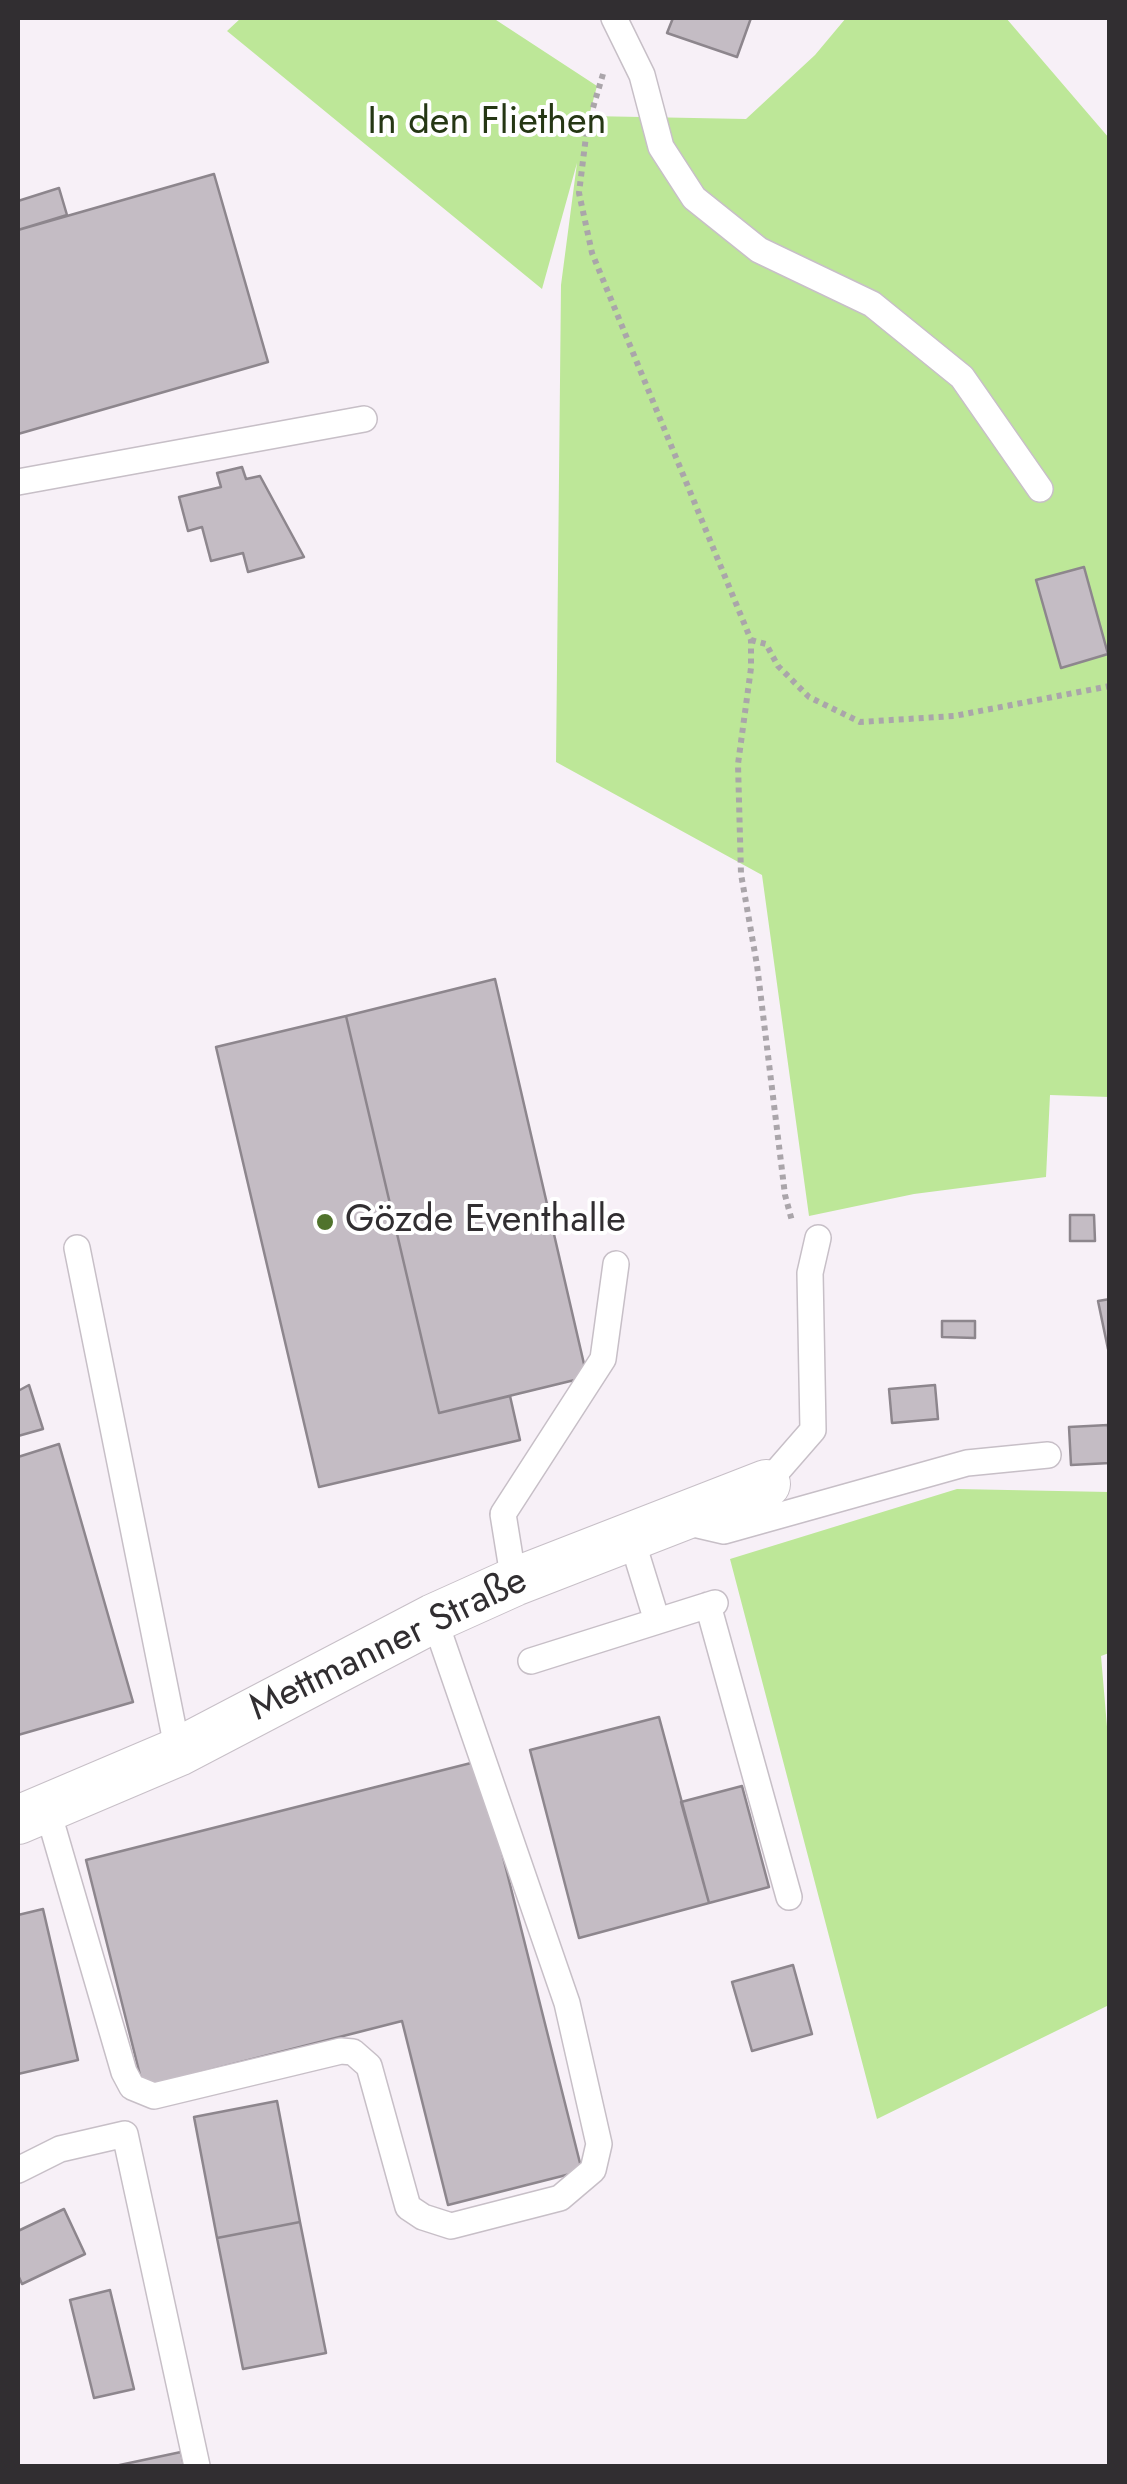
<!DOCTYPE html>
<html>
<head>
<meta charset="utf-8">
<style>
	body { margin:0 }
	#map { position:relative; width:1127px; height:2484px; overflow:hidden; background:#f7f0f7; font-family:Jost,sans-serif }
	canvas { display:block }
	.frame { position:absolute; inset:0; border:20px solid #312e31; pointer-events:none }
</style>
</head>
<body>
<div id="map">
<canvas width="1127" height="2484"></canvas>
<div class="frame"></div>
</div>
<script>
const ctx = document.querySelector('canvas').getContext('2d');
ctx.lineJoin = 'round';
function fillPath(path, color) {
  ctx.fillStyle = color;
  ctx.fill(path, 'evenodd');
}
function stroke(path, color, width, dash) {
  ctx.strokeStyle = color;
  ctx.lineWidth = width;
  ctx.lineCap = dash ? 'butt' : 'round';
  ctx.setLineDash(dash || []);
  ctx.stroke(path);
}
function write(font, color, halo, rows, align = 'center') {
  ctx.font = font + ' Jost,sans-serif';
  ctx.lineWidth = 8;
  ctx.setLineDash([]);
  ctx.textBaseline = 'middle';
  ctx.strokeStyle = halo;
  ctx.fillStyle = color;
  for (const [text, x, y, turn = 0] of rows) {
    ctx.save();
    ctx.translate(x, y);
    ctx.rotate((+turn || 0) * Math.PI / 180);
    ctx.textAlign = isNaN(turn) ? turn : align;
    if (halo) ctx.strokeText(text, 0, 0);
    ctx.fillText(text, 0, 0);
    ctx.restore();
  }
}
fillPath(new Path2D(`
	M241,18H493L597,86L589,116L746,119L815,55L846,18H1006L1109,138V1097L1050,1095L1046,1177L914,1194L809,1216L762,875L556,762L561,285L577,163L542,289L227,31Z
	M957,1489L1109,1492V1653L1101,1656L1110,1762L1109,2005L877,2119L730,1559Z`), '#bde798');
const building = new Path2D(`
	M673,18H751L737,57L667,33Z
	M214,174L268,362L18,434V230Z
	M59,188L67,215L18,230V201Z
	M242,467L246,479L260,476L304,557L248,572L243,553L211,561L202,527L188,531L179,497L221,487L217,473Z
	M1084,567L1108,654L1061,668L1036,580Z
	M495,979L587,1377L439,1413L346,1016Z
	M346,1016L439,1413L510,1396L520,1440L319,1487L216,1047Z
	M1070,1215H1094L1095,1241H1070Z
	M1110,1299V1349H1108L1098,1301Z
	M942,1321H975V1338L942,1337Z
	M29,1385L43,1429L18,1436V1391Z
	M935,1385L938,1419L892,1423L889,1389Z
	M1108,1425L1110,1463L1071,1465L1069,1427Z
	M59,1444L133,1702L18,1735V1457Z
	M659,1717L709,1903L579,1938L530,1750Z
	M479,1761L582,2171L448,2205L402,2021L143,2087L86,1860Z
	M742,1786L769,1887L709,1903L681,1802Z
	M43,1909L78,2060L18,2074V1915Z
	M793,1965L812,2034L752,2051L732,1982Z
	M277,2101L300,2222L217,2238L194,2117Z
	M64,2209L85,2254L22,2284L18,2275V2231Z
	M300,2222L326,2353L243,2369L217,2238Z
	M110,2290L134,2389L94,2398L70,2300Z
	M181,2452L184,2466H115Z`);
fillPath(building, '#c4bcc4');
stroke(building, '#8d868d', 2.5);
const service = new Path2D(`
	M614,18L642,75L661,147L694,198L759,250L872,304L962,377L1040,489
	M18,482L364,419
	M77,1248L178,1752
	M766,1484L813,1430L810,1273L818,1238
	M681,1521L724,1531L967,1463L1048,1455
	M631,1537L657,1621
	M514,1582L503,1514L603,1359L616,1264
	M708,1605L789,1897
	M531,1661L715,1603
	M47,1808L124,2072L132,2087L154,2096L341,2051L353,2052L369,2066L408,2207L423,2217L451,2226L560,2198L593,2170L599,2144L567,2003L434,1618
	M18,2170L60,2149L125,2134L197,2466`);
const minor = new Path2D(`
	M18,1820L178,1752L434,1618L514,1582L766,1484`);
stroke(service, '#c7bfc7', 28);
stroke(minor, '#c7bfc7', 50);
stroke(new Path2D(`
	M603,74L587,128L579,193L592,253L751,640V668L738,764L741,874L757,965L785,1195L792,1221
	M751,640L766,644L778,666L809,697L860,722L954,716L1110,686`), '#aaa5aa', 6, [5, 5]);
stroke(service, '#fff', 25);
stroke(minor, '#fff', 48);
for (const [x, y, r, color] of [
	[325,1222,10,"#50732c"]
]) {
  const dot = new Path2D();
  dot.arc(x, y, r, 0, 2 * Math.PI);
  ctx.fillStyle = color;
  ctx.fill(dot);
  stroke(dot, '#fff', 4);
}
write('38px', '#253714', '#fff', [
	["In den Fliethen",487,124]
]);
write('38px', '#312e31', '#fff', [
	["Gözde Eventhalle",345,1222]
], 'left');
write('38px', '#312e31', '#fff', [
	["Mettmanner Straße",389,1646,-26]
]);
</script>
</body>
</html>
